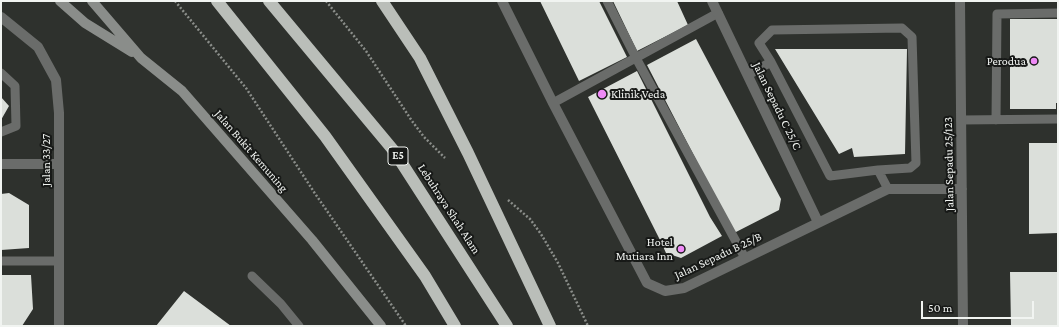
<!DOCTYPE html>
<html>
<head>
<meta charset="utf-8">
<style>
	body { margin:0 }
	#map { position:relative; width:1059px; height:327px; overflow:hidden; background:#2e312d; font-family:"Crimson Pro",serif }
	canvas { display:block }
	.frame { position:absolute; inset:0; border:2px solid #f1f4f1; pointer-events:none }
	.scale { position:absolute; left:921px; top:301px; width:113px; height:18px; box-sizing:border-box; border:2px solid #f1f4f1; border-top:0; padding-left:5px; font-size:12px; line-height:14px; white-space:nowrap; color:#f1f4f1; -webkit-text-stroke:3px #171917; paint-order:stroke }
</style>
</head>
<body>
<div id="map">
<canvas width="1059" height="327"></canvas>
<div class="frame"></div>
<div class="scale">50 m</div>
</div>
<script>
const ctx = document.querySelector('canvas').getContext('2d');
ctx.lineJoin = 'round';
function fillPath(path, color) {
  ctx.fillStyle = color;
  ctx.fill(path, 'evenodd');
}
function stroke(path, color, width, dash) {
  ctx.strokeStyle = color;
  ctx.lineWidth = width;
  ctx.lineCap = dash ? 'butt' : 'round';
  ctx.setLineDash(dash || []);
  ctx.stroke(path);
}
function write(font, color, halo, rows, align = 'center') {
  ctx.font = font + ' "Crimson Pro",serif';
  ctx.lineWidth = 4;
  ctx.setLineDash([]);
  ctx.textBaseline = 'middle';
  ctx.strokeStyle = halo;
  ctx.fillStyle = color;
  for (const [text, x, y, turn = 0] of rows) {
    ctx.save();
    ctx.translate(x, y);
    ctx.rotate((+turn || 0) * Math.PI / 180);
    ctx.textAlign = isNaN(turn) ? turn : align;
    if (halo) ctx.strokeText(text, 0, 0);
    ctx.fillText(text, 0, 0);
    ctx.restore();
  }
}
fillPath(new Path2D(`
	M540,1H599L627,57L579,81Z
	M613,1H677L688,25L637,51Z
	M1010,19H1058V103H1056V109H1010Z
	M696,39L781,199L779,210L734,233L647,65Z
	M775,49H907L905,154L854,157L852,148L839,154Z
	M637,71L710,217L722,236L681,258L666,253L661,242L588,97Z
	M1,97L9,106L1,120Z
	M1029,143H1058V233L1029,234Z
	M9,193L29,205V248L1,250V194Z
	M1010,272H1058V326H1011Z
	M1,275H31L33,309L22,326H1Z
	M184,291L231,326H156Z`), '#dbdfda');
stroke(new Path2D(`
	M175,1L246,88L314,192L406,326
	M326,1L366,51L412,121L424,137L445,158
	M508,200L530,219L541,234L558,263L588,326`), '#8b8e8a', 2.5, [2, 2]);
stroke(new Path2D(`
	M607,1L636,58L745,258
	M771,62L830,176L878,170
	M1,73L15,86L16,126L1,132
	M748,75L771,62L759,43L772,30L902,28L912,37L916,163L910,168L878,170L888,189
	M553,103L718,13
	M961,120L1058,119
	M996,120L997,14L1058,13
	M1,261H59
	M252,276L281,304L299,326`), '#6a6c6a', 9);
stroke(new Path2D(`
	M502,1L553,103L647,283L665,291L684,288L888,189H962
	M712,1L818,222
	M960,1L963,326
	M1,17L38,47L56,80L59,113V326
	M1,164H59`), '#6a6c6a', 10);
stroke(new Path2D(`
	M60,1L85,23L132,52
	M92,1L141,58L182,91L312,240L381,326`), '#8a8d8a', 10);
stroke(new Path2D(`
	M217,1L325,136L425,276L455,326
	M269,1L394,151L507,326
	M382,1L420,58L468,153L550,326`), '#babeb9', 12);
for (const [x, y, r, color] of [
	[1034,61,4,"#ef8bf7"],
	[602,94,5,"#ef8bf7"],
	[681,249,4,"#ef8bf7"]
]) {
  const dot = new Path2D();
  dot.arc(x, y, r, 0, 2 * Math.PI);
  ctx.fillStyle = color;
  ctx.fill(dot);
  stroke(dot, '#171917', 1.5);
}
for (const [x, y, w] of [
	[398,156,20]
]) {
  const box = new Path2D();
  box.roundRect(x - w / 2, y - 9, w, 18, 3);
  ctx.fillStyle = '#171917';
  ctx.fill(box);
  stroke(box, '#f1f4f1', 1);
}
write('bold 11px', '#f1f4f1', null, [
	["E5",398,156]
]);
write('12px', '#f1f4f1', '#171917', [
	["Perodua",1026,61],
	["Klinik Veda",611,94,"left"],
	["Hotel",673,242],
	["Mutiara Inn",673,256]
], 'right');
write('12px', '#f1f4f1', '#171917', [
	["Jalan Sepadu C 25/C",777,106,64],
	["Jalan Bukit Kemuning",251,151,49],
	["Jalan 33/27",46,160,-90],
	["Jalan Sepadu 25/123",949,164,-91],
	["Lebuhraya Shah Alam",449,209,57],
	["Jalan Sepadu B 25/B",718,256,-25]
]);
</script>
</body>
</html>
